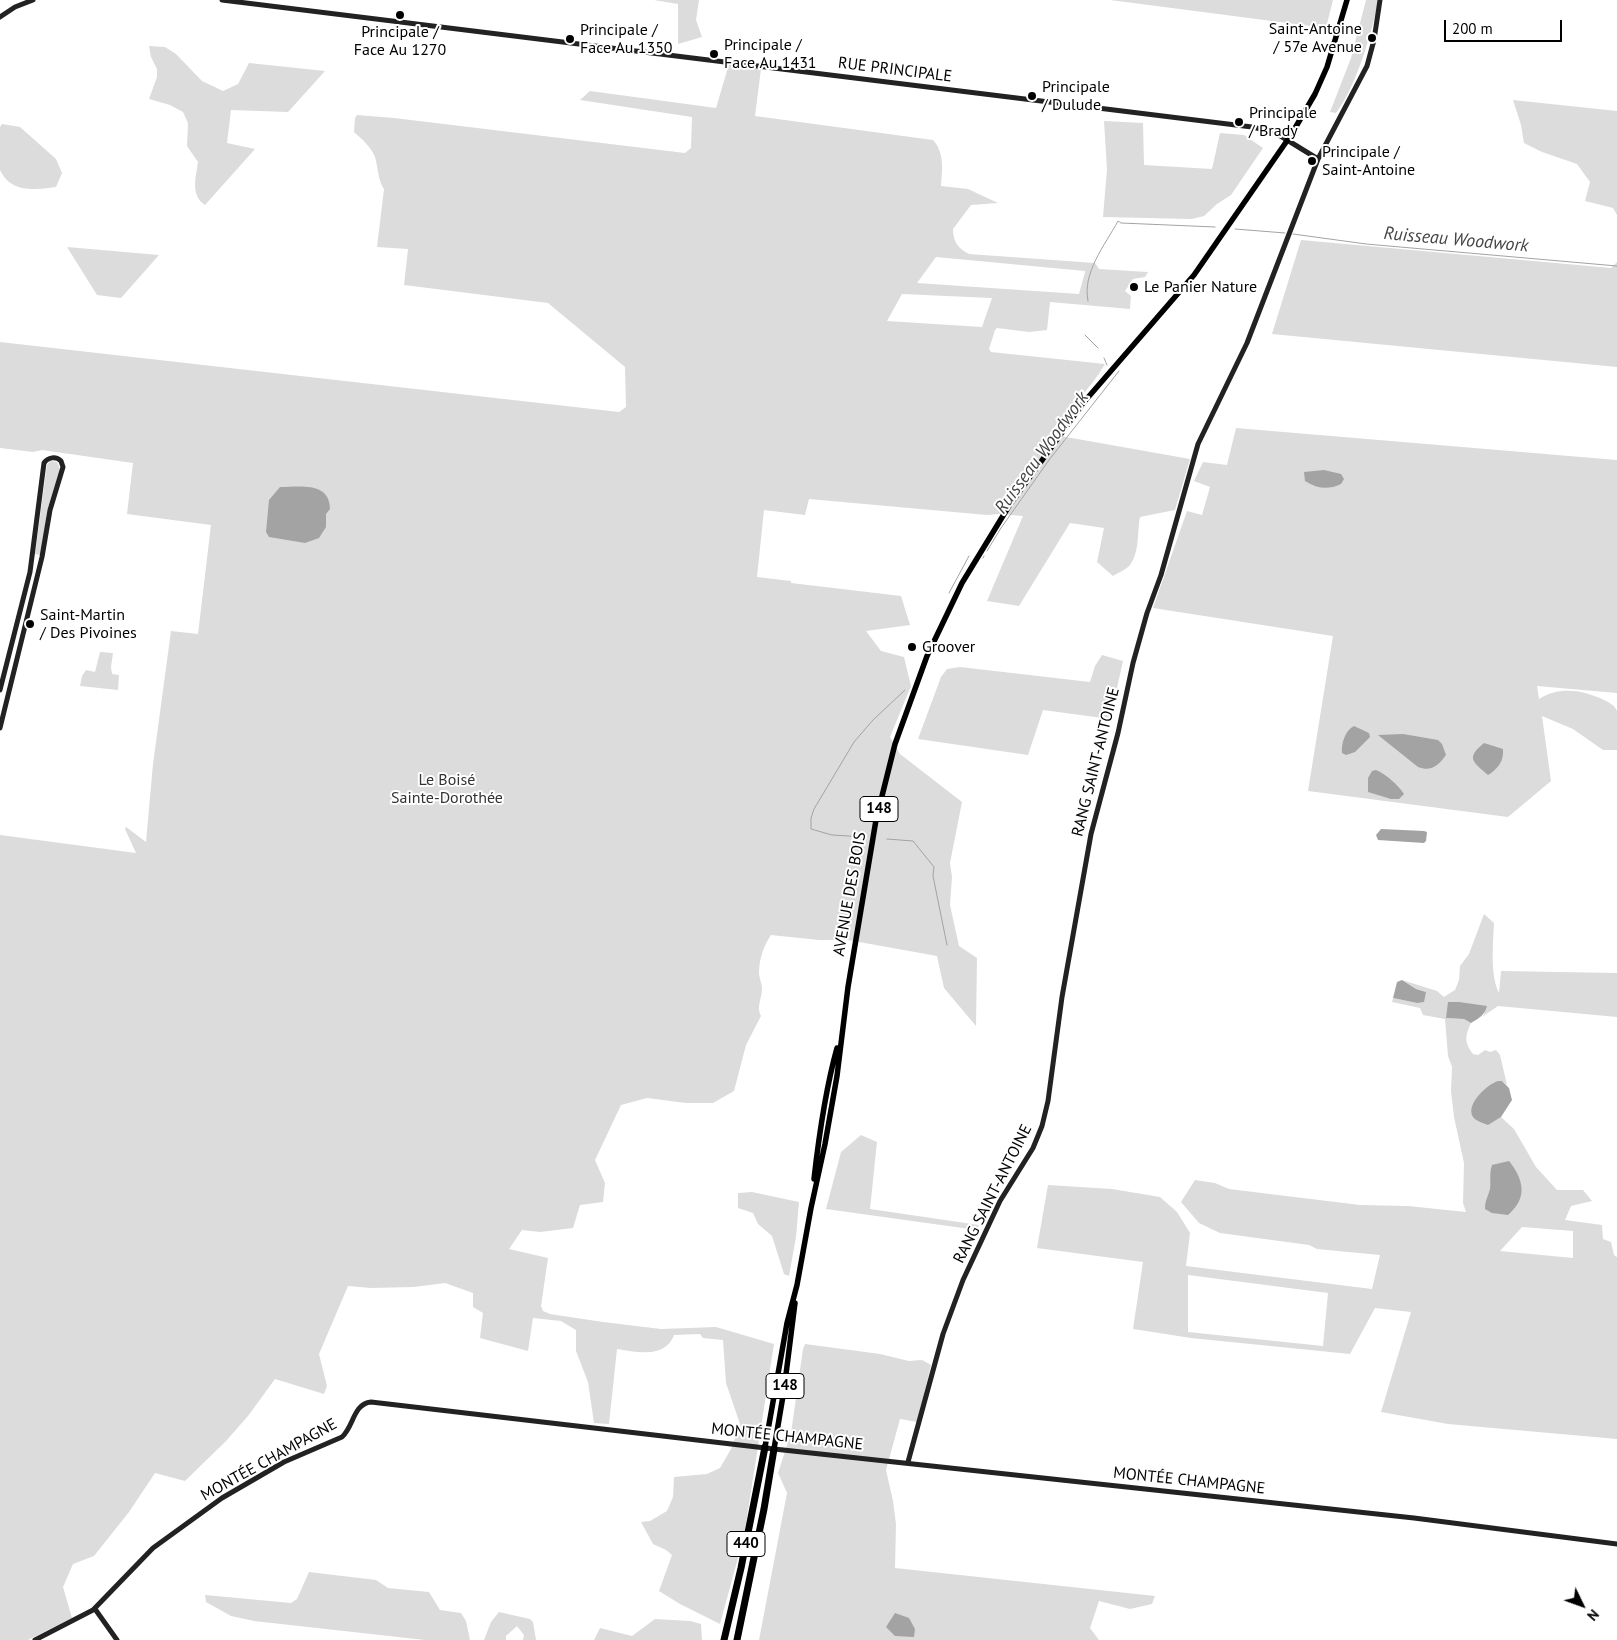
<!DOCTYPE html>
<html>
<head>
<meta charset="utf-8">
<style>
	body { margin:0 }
	#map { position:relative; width:1617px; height:1640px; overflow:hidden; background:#fff; font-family:"PT Sans",sans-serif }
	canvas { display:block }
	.north { position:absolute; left:1557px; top:1580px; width:50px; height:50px; -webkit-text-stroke:4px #fff; paint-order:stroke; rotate:132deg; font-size:14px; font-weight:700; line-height:20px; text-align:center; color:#000 }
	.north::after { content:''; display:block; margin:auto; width:18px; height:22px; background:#000; clip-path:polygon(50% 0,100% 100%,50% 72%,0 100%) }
	.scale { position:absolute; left:1444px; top:20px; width:118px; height:22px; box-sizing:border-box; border:2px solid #000; border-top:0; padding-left:6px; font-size:15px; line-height:18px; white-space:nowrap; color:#000; -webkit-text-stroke:4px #fff; paint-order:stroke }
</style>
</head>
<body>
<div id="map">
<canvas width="1617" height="1640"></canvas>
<div class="north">N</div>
<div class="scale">200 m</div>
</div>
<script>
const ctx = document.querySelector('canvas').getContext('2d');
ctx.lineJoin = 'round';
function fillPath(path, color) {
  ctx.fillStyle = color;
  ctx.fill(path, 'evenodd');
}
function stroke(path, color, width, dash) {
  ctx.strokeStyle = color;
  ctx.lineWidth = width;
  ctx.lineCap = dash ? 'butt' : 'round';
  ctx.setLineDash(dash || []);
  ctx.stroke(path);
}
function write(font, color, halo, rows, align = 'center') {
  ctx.font = font + ' "PT Sans",sans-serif';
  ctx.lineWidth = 4;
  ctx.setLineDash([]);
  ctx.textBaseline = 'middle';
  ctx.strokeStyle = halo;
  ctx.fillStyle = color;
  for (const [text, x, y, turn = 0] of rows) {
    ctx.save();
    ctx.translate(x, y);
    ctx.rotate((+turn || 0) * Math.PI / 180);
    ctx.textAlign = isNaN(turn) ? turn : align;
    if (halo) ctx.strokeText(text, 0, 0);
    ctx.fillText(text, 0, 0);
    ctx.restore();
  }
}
fillPath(new Path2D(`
	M654,0H699L696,20L702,37L678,44V4Z
	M1110,0H1333L1326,28Z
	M1366,0H1378C1373,31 1355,89 1336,113L1330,112L1351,58Z
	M149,46L165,47L176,54L202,81L223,91L238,84L249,63L325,71L288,112L231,110L227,143L255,149L205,205C190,195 196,177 198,162L187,146L188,123L183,112L170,105L149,99L157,77V69L151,57Z
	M729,64L761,69L755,116L933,140C945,153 942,170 941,186L968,189L998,203L971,205L953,229C953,242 958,248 969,254L1095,263L1099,269L1148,272L1145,277L1133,279L1125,291L1131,296L1130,309L1050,302L1047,330L1029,332L997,328L995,330L989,349L991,352L1105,364C1091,389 1066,411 1049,434L1190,459L1175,510L1140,517C1137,532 1140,551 1130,565C1127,569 1118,573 1113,576L1097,562L1104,528L1070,523L1019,606L987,601L1023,516L999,514L987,515L809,499L805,515L764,510L757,577L791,581V583L901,596L910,625L866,631L881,651L904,657L911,686L890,737L900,754L962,802L950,863L952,877L950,905L959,946L977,958L976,1026L944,988L937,956L848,940H819L771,935C764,945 759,959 759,973C759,978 762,983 762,989C762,998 756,1007 761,1016L746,1045L734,1091L713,1103H686L647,1098L621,1105L595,1160L605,1183L603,1202L580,1205L573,1228L540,1232L522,1230L509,1249L548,1258L541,1306L543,1311L550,1314L603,1322L661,1329L716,1327L774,1344L744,1536L720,1624L680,1604L659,1591L672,1555L666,1550L653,1544L641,1522L650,1521L667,1511L673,1497L674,1477L707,1474L720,1468L731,1449L740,1424L726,1383L723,1340L703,1338L700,1334L674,1335C665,1359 636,1352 617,1349L609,1424L594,1423L588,1382L576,1351V1330L561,1321L533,1318L528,1351L480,1338L483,1313L473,1307V1293L445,1283L414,1287L371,1288L348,1286L319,1354L327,1386L324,1394L275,1379L248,1416L226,1441L185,1481L155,1473L129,1512L94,1556L73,1564L63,1587L72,1618L28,1640H0V835L136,853L125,829L126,827L146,842L153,764L171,631L198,634L211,525L127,514L133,463L42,450L33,452L0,448V342L619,412L626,407L625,367L548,303L404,285L408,249L377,247L384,189C378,181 378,167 375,157C371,147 362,139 354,132L355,118L357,115L394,118L685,153L691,148L692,117L580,100L590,91L716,108ZM936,257L1085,271V272L1079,294L917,283ZM902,294L991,298H992L982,327L887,321Z
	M1513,100L1617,111V215L1613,208L1585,201L1590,182L1577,164L1542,152L1524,143L1521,125Z
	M1104,121L1143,123L1144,165L1212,169L1220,133L1244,135L1263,148L1231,195L1217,204L1204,216L1192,219L1103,217L1107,169Z
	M2,124L20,127L56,159L62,173L56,187C34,190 11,193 0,170V127Z
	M1301,240L1611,268L1617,262V367L1272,334Z
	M67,247L159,255L121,298L97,295Z
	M1236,428L1617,460V693L1537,686L1539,699C1559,686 1582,690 1602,699C1608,702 1615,705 1617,711C1617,718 1617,741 1617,750H1603L1573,729L1542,716L1551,781L1508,817L1308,791L1333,636L1153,608L1187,511L1202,515L1210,487L1194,481L1203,462L1227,465Z
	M50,461L57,462L60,469L47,511L41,555L35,554L47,465Z
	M100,652L113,653L111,667L112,674L119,675L118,690L80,686L82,676L86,670L95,672Z
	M1102,655L1123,661L1110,719L1043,710L1028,755L918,739L941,677L947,669L960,667L1090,682L1095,666Z
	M1484,914L1494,923C1493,944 1490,975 1499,993L1501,971L1617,973V1017L1498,1006L1482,1017L1485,1013L1446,1018L1464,1019L1471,1023C1465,1036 1464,1042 1473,1054L1478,1055L1485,1050L1490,1052L1496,1050L1500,1055L1507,1085L1502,1081L1487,1125L1501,1117L1514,1129L1536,1167L1557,1190H1583L1592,1201L1571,1206L1565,1220L1602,1225L1603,1239L1611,1242L1614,1255L1617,1257V1439L1448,1424L1381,1412L1411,1312L1375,1308L1350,1354L1191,1338L1133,1329L1143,1262L1037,1248L1048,1185L1112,1189L1160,1197L1177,1212L1190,1233L1186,1266L1372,1289L1380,1255L1317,1249L1309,1245L1220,1233L1199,1223L1181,1202L1195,1180L1215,1183L1229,1189L1360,1205L1408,1206L1466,1212L1463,1203L1464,1163L1454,1117L1451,1091L1452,1067L1448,1056L1445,1019L1423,1015L1420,1008L1392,1002L1393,998L1417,1003L1426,992L1416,989L1402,980L1437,991L1444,997L1455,990L1459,980L1460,966L1469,954ZM1522,1227L1573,1231V1258L1500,1251ZM1188,1275L1328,1293L1323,1346L1188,1332Z
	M861,1135L877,1142L870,1209L979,1225L977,1230L826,1209L841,1152Z
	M752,1192L799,1202L796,1237L789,1276L784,1274L772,1236L758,1224L753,1213L738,1208V1193Z
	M805,1344L880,1354L909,1361L922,1360L931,1365L917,1422L900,1419L886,1470L893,1501L896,1524L895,1568L1155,1596L1152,1604L1130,1609L1099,1601L1090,1628L1099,1640H759L787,1493L778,1473L791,1433L803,1349Z
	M309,1572L376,1580L388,1588L429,1592L440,1610L461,1613L466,1621L470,1640H425L254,1621L231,1616L206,1602L205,1595L291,1603L297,1599Z
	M499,1612L530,1619L533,1622L536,1640H523L524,1635L517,1626L506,1636V1640H484L491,1622Z
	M655,1619L690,1621L701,1624L702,1640H594L600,1628L632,1636Z`), '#dcdcdc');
fillPath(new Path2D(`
	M1324,470L1341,474L1344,479L1341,484C1328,490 1318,489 1305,481L1304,472Z
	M280,487C299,487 330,481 330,509L326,514V527L319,538L305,543L269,537L266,532L269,500Z
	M1354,726L1369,733L1370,737L1355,752L1346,755L1342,753C1341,744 1345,730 1354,726Z
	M1403,734L1438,740L1442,744L1446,755C1438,766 1431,772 1418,767L1378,735Z
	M1484,743L1503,749C1504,761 1498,769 1488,775C1472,761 1466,758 1484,743Z
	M1376,770C1386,774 1398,785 1404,794L1399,799H1391L1368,792V778L1372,771Z
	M1381,829L1424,831L1427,832L1426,841L1424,843L1378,840L1376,835Z
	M1402,980L1416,989L1426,992L1424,1002L1417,1003L1393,998L1397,982Z
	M1448,1002H1459L1487,1006C1484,1016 1479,1018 1471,1023L1464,1019L1446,1018Z
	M1498,1081H1502L1509,1088L1512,1100L1501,1117L1488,1125C1483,1123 1476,1121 1473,1117C1465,1104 1488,1084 1498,1081Z
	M1509,1161C1524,1180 1528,1198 1508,1215L1492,1213L1485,1209C1485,1200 1488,1197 1490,1189C1491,1181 1489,1174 1492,1165Z
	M895,1613L909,1618L915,1629L914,1637L895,1636L886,1627Z`), '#a3a3a3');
stroke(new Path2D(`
	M1235,229L1285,233
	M1293,234L1366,244L1617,266
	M1088,301C1082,273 1105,245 1118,221L1121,223L1215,227
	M1085,335L1098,348
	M1104,358L1107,365
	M987,551L1001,528L1049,460L1119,371
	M983,558L984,556
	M949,593L969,556
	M865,837L832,835L811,829V818L814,809L854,742L873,720L905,690
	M887,839L913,841L934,867L933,876L947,945`), '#a3a3a3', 1);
stroke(new Path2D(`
	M222,0L1252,127L1274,132L1318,159
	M0,17L15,7L33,0
	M0,690L30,572L44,463C48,457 56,456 61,461L63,467L50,510L42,557L0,728
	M908,1462L943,1334L963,1280L1000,1201L1033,1148L1042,1126L1048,1101L1062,997L1091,834L1118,733L1133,663L1147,613L1161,575L1198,444L1247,343L1318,159L1367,66L1374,40L1380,0
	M95,1609L117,1640
	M35,1640L93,1610L153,1548L222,1498L284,1462L342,1437C354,1426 353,1404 371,1402L774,1449L1414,1518L1617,1544`), '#222', 5);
stroke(new Path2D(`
	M814,1179C819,1135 825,1091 837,1048
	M765,1447L787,1323L797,1285L811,1208L825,1144L837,1076L848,987L876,820L895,744L927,656L962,583L1009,506L1084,402L1194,275L1291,135L1315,94L1327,67L1347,0
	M774,1449L784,1390L795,1303`), '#000', 5.5);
stroke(new Path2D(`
	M724,1640L741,1568L765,1447
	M737,1640L764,1509L774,1449`), '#000', 7);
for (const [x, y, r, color] of [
	[400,15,5,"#000"],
	[1372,38,5,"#000"],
	[570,39,5,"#000"],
	[714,54,5,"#000"],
	[1032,96,5,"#000"],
	[1239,122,5,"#000"],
	[1312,161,5,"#000"],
	[1134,287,5,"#000"],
	[30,624,5,"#000"],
	[912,647,5,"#000"]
]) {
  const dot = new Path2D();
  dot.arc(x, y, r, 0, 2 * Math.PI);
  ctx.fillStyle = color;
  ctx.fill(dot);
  stroke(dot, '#fff', 2);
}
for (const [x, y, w] of [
	[879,809,38],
	[785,1386,38],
	[746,1544,38]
]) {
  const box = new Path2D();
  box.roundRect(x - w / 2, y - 12.5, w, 25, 4);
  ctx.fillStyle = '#fff';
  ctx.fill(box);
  stroke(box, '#000', 1);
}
write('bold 15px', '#000', null, [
	["148",879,809],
	["148",785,1386],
	["440",746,1544]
]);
write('16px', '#000', '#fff', [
	["Saint-Antoine",1362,29,"right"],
	["/ 57e Avenue",1362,47,"right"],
	["Principale /",580,30],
	["Face Au 1350",580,48],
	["Principale /",400,32,"center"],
	["Face Au 1270",400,50,"center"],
	["Principale /",724,45],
	["Face Au 1431",724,63],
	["Principale",1042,87],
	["/ Dulude",1042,105],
	["Principale",1249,113],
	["/ Brady",1249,131],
	["Principale /",1322,152],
	["Saint-Antoine",1322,170],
	["Le Panier Nature",1144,287],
	["Saint-Martin",40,615],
	["/ Des Pivoines",40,633],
	["Groover",922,647]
], 'left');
write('16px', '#000', '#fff', [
	["RUE PRINCIPALE",895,70,7],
	["RANG SAINT-ANTOINE",1096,762,-76],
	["AVENUE DES BOIS",850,894,-80],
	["RANG SAINT-ANTOINE",993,1194,-63],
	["MONTÉE CHAMPAGNE",787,1437,6],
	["MONTÉE CHAMPAGNE",269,1460,-29],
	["MONTÉE CHAMPAGNE",1189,1481,6]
]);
write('16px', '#333', '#fff', [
	["Le Boisé",447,780],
	["Sainte-Dorothée",447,798]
]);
write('italic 18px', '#444', '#fff', [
	["Ruisseau Woodwork",1456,240,5],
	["Ruisseau Woodwork",1042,453,-54]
]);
</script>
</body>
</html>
